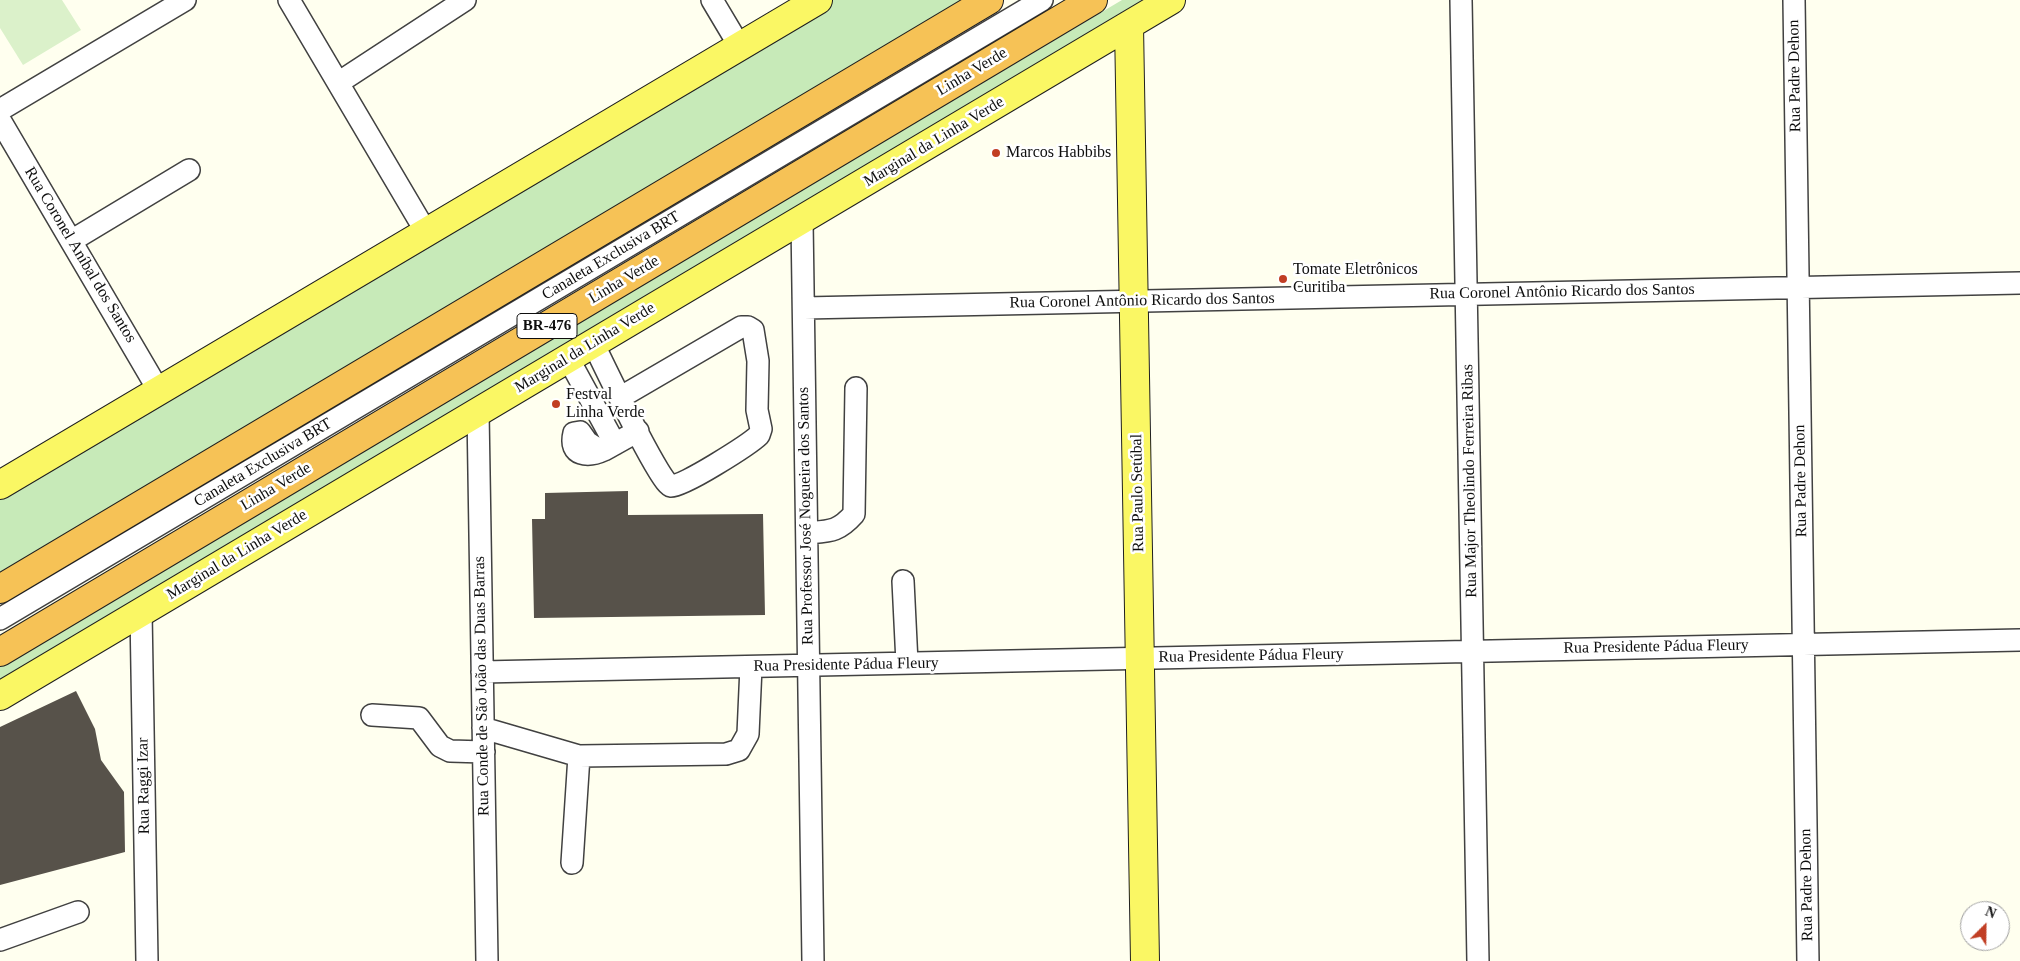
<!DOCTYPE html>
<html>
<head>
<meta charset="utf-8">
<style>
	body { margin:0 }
	#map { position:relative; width:2020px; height:961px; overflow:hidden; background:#ffffef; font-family:Georgia,serif }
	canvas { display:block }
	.north { position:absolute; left:1960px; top:901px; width:50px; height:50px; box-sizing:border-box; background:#fff; border:1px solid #9f9f9f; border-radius:50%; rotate:23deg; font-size:14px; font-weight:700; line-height:20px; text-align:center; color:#0e0e0e }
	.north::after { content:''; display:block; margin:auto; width:18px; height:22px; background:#c13e24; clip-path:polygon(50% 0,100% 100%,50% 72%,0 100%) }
</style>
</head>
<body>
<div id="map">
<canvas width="2020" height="961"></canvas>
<div class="north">N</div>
</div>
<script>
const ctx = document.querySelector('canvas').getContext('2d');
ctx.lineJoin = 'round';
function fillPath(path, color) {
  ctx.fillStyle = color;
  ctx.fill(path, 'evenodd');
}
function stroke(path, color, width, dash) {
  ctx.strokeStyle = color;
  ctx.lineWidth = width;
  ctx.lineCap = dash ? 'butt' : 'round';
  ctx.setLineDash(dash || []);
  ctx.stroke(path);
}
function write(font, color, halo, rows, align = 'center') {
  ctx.font = font + ' Georgia,serif';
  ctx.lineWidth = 5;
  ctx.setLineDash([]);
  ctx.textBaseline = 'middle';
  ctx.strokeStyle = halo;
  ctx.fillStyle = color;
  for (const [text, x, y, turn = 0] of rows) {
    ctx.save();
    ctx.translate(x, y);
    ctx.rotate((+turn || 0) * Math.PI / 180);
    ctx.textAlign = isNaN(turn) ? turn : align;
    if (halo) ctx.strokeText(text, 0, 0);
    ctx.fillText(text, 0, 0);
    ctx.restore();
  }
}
fillPath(new Path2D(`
	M829,0H965L0,572V497Z
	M1122,0H1154L0,686V667Z`), '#c7eab8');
fillPath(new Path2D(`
	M0,0H62L81,30L23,65L0,28Z`), '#dbf1ca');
fillPath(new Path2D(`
	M628,491V515L763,514L765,615L534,618L532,519H545V493Z
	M76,691L95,729L101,760L124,792L125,852L0,885V727Z`), '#57524a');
const minor = new Path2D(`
	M289,0L426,232
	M712,0L740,47
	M1461,0L1478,961
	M1794,0L1808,961
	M338,83L465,0
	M0,110L185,0
	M0,120L159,391
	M802,221L813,961
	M71,241L189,170
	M804,308L2020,283
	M593,343C602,361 660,484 671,486C681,488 750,444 759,435L761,429L757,410L758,361L753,330L748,327H741L621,397
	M568,358L615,444
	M478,412L487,961
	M601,451L587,442L580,432L574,433C568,457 589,457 604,450L638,431
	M807,533C830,531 838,532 854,514L856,388
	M903,581L907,663
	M141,612L147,961
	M0,619L1042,0
	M482,672L2020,640
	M372,715L419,718L440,746L450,751L484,752
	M483,728L579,756L726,754L739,750L748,734L751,667
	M572,863L579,756
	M0,940L78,912`);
const major = new Path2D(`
	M1129,25L1145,961
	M0,485L818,0
	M0,696L1171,0`);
const highway = new Path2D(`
	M0,589L989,0
	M0,652L1093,0`);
stroke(minor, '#414141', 24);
stroke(major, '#1f1f1f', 30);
stroke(highway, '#1f1f1f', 30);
stroke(minor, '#fff', 21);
stroke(major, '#faf764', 28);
stroke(highway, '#f6c256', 28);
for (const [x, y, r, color] of [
	[996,153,5,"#c13e24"],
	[1283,279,5,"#c13e24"],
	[556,404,5,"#c13e24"]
]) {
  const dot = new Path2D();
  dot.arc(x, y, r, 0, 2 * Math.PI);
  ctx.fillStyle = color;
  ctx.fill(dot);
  stroke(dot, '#fff', 2);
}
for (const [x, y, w] of [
	[547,326,60]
]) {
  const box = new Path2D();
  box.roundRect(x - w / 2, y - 12.5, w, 25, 4);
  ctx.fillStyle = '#fff';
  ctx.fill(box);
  stroke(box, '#0e0e0e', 1);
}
write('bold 15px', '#0e0e0e', null, [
	["BR-476",547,326]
]);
write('16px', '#0e0e0e', '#fff', [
	["Linha Verde",972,72,-31],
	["Rua Padre Dehon",1795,76,-91],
	["Marginal da Linha Verde",934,142,-31],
	["Rua Coronel Aníbal dos Santos",80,255,59],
	["Canaleta Exclusiva BRT",611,256,-31],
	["Linha Verde",624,280,-31],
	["Rua Coronel Antônio Ricardo dos Santos",1562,292,-1],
	["Rua Coronel Antônio Ricardo dos Santos",1142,301,-1],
	["Marginal da Linha Verde",585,348,-31],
	["Canaleta Exclusiva BRT",263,463,-31],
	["Rua Major Theolindo Ferreira Ribas",1470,481,-91],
	["Rua Padre Dehon",1801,481,-91],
	["Linha Verde",276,487,-31],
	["Rua Paulo Setúbal",1138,493,-91],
	["Rua Professor José Nogueira dos Santos",806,516,-91],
	["Marginal da Linha Verde",237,555,-31],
	["Rua Presidente Pádua Fleury",1656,647,-1],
	["Rua Presidente Pádua Fleury",1251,656,-1],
	["Rua Presidente Pádua Fleury",846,665,-1],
	["Rua Conde de São João das Duas Barras",482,686,-91],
	["Rua Raggi Izar",144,786,-91],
	["Rua Padre Dehon",1807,885,-91]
]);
write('16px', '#0e0e0e', '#fff', [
	["Marcos Habbibs",1006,153],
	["Tomate Eletrônicos",1293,270],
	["Curitiba",1293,288],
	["Festval",566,395],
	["Linha Verde",566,413]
], 'left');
</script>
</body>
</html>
